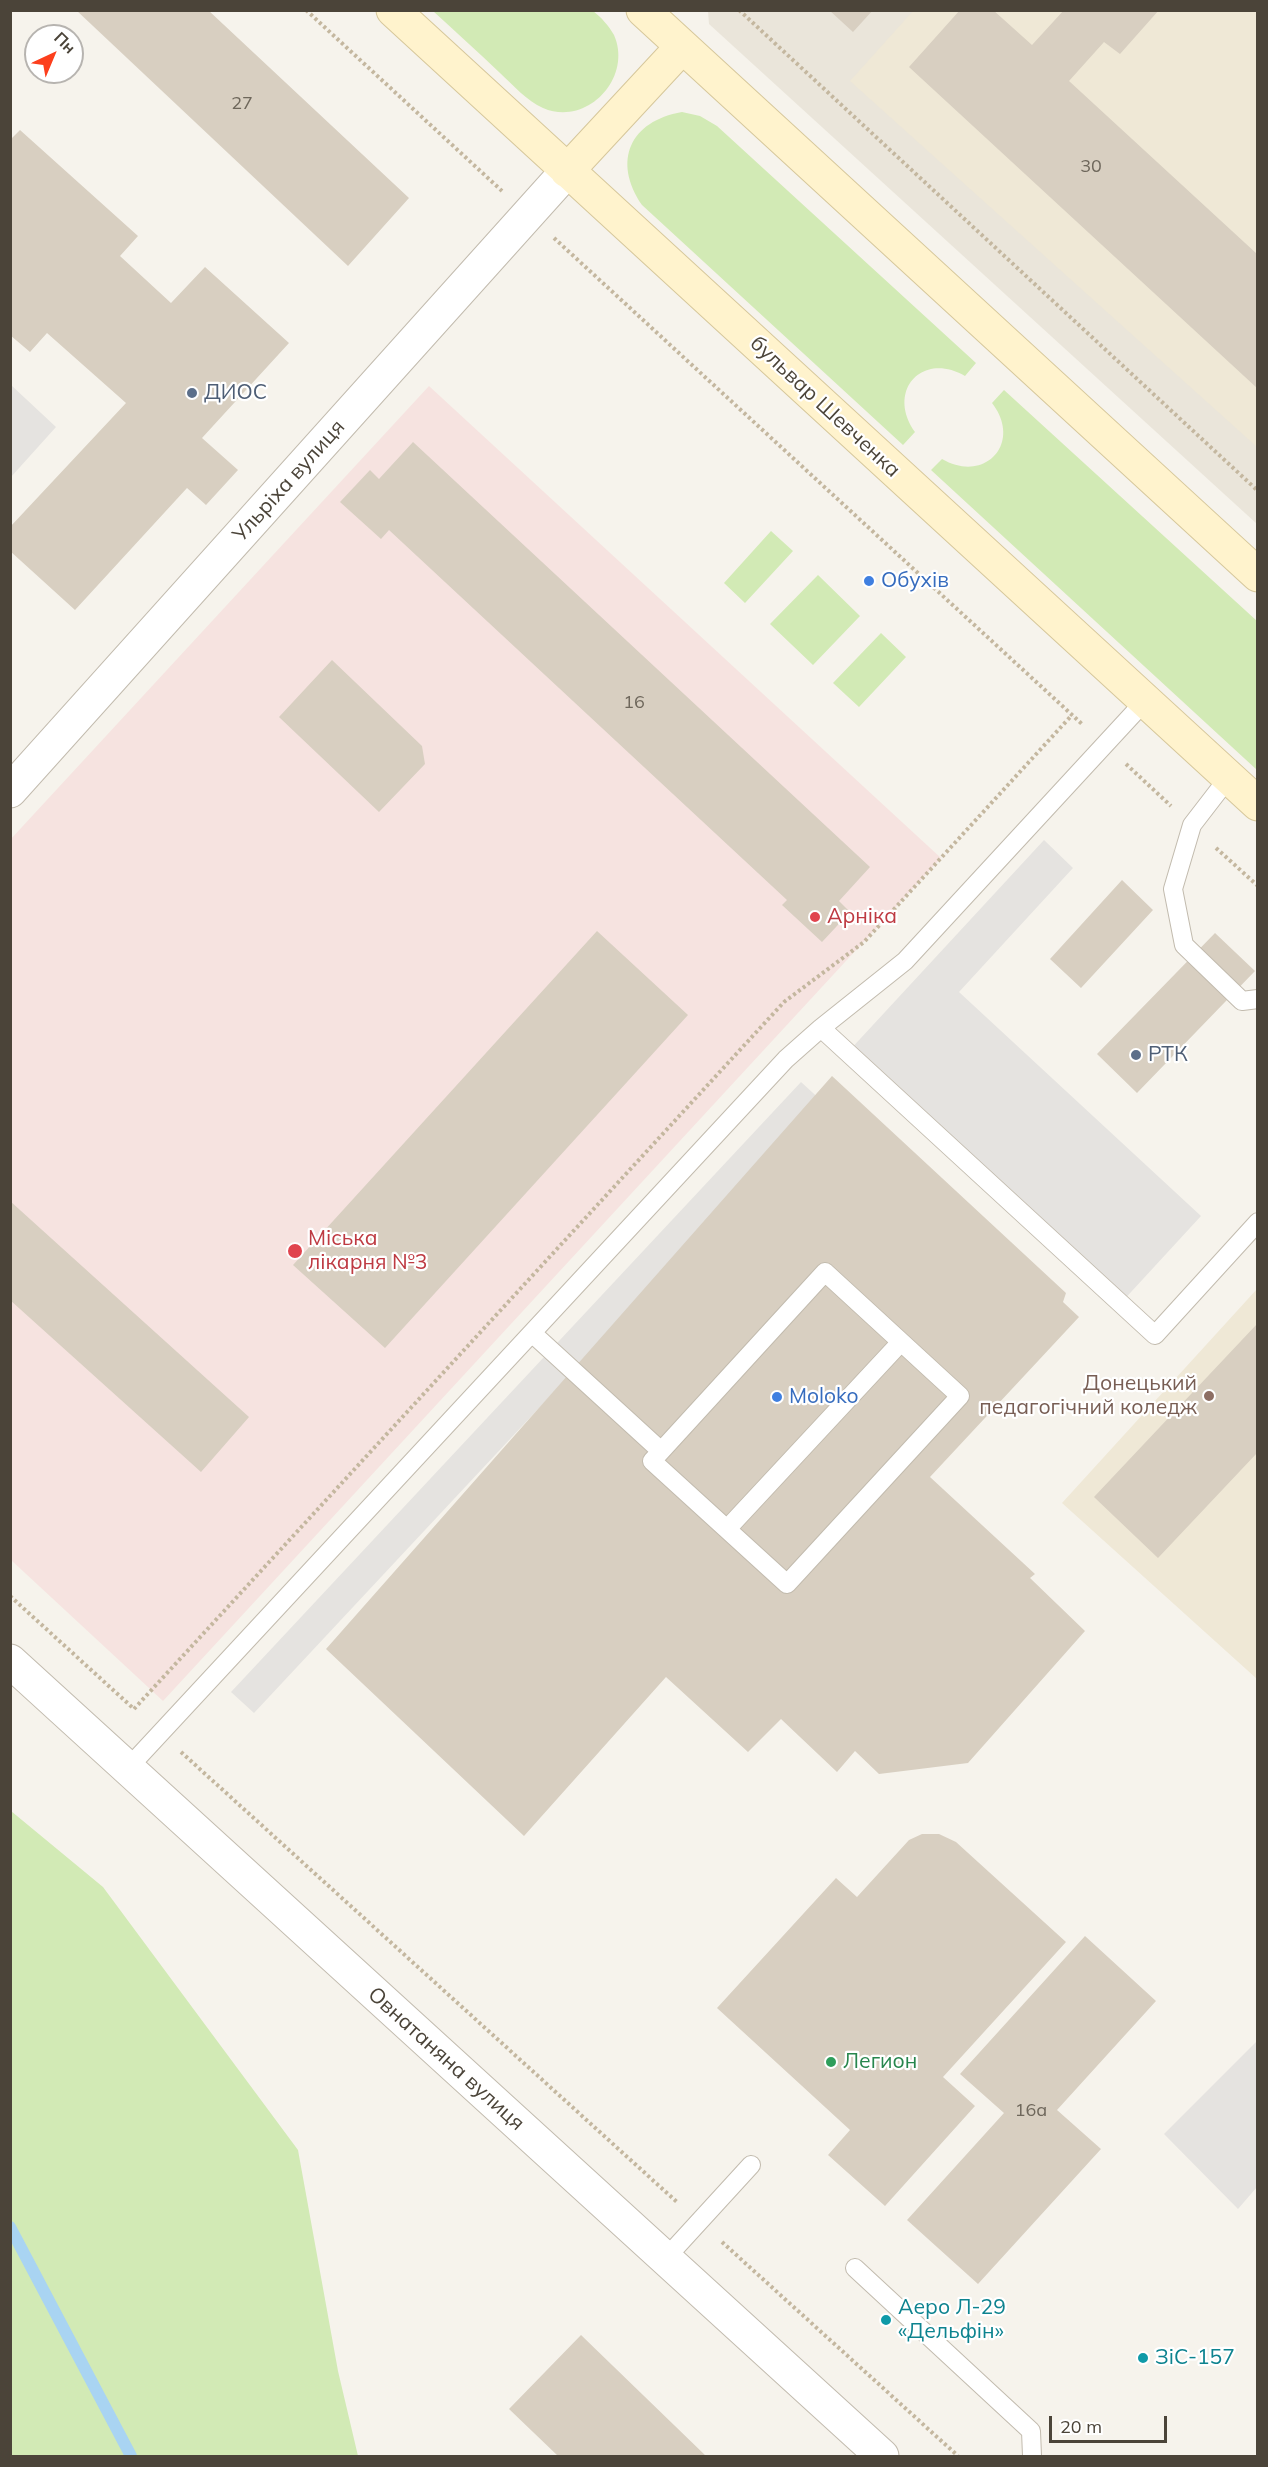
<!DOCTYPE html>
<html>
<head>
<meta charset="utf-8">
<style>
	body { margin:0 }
	#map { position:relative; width:1268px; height:2467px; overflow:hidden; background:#f6f3ec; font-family:Mulish,sans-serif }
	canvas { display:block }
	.frame { position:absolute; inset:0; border:12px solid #4b4439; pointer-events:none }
	.north { position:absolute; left:24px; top:24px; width:60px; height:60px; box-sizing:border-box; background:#fff; border:2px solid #b7b4b0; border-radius:50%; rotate:44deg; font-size:16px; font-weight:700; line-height:24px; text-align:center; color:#4b4439 }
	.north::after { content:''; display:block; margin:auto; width:21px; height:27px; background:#fc3f1d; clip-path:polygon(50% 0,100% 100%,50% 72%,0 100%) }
	.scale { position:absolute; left:1049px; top:2416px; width:118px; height:27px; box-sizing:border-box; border:3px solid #4b4439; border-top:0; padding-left:8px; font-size:18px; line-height:21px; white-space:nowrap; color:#4b4439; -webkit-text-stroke:4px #fff; paint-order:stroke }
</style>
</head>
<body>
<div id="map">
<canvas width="1268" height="2467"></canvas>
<div class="frame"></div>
<div class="north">Пн</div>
<div class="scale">20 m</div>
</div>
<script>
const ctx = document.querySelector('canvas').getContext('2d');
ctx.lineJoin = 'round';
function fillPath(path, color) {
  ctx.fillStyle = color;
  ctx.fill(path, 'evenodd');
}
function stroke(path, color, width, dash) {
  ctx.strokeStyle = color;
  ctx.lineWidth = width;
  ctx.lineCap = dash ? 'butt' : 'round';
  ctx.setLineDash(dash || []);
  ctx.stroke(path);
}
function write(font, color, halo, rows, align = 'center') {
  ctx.font = font + ' Mulish,sans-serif';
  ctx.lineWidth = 4.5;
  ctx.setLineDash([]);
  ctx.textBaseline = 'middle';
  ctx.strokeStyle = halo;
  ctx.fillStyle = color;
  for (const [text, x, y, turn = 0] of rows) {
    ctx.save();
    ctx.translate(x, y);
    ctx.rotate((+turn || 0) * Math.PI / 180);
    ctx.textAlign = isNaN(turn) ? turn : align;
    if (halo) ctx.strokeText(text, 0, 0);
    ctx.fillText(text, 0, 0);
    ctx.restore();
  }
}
fillPath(new Path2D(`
	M708,11H1257V524L709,24Z`), '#eae5da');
fillPath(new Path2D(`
	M913,11H1257V447L850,81Z
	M1257,1289V1679L1062,1503Z`), '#efe8d6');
fillPath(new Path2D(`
	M429,386L941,858L163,1701L11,1560L10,840Z`), '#f6e3e0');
fillPath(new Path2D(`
	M433,11H593C601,17 609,26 614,35C633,78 587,127 543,108C527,101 513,85 500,73C478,52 455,31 433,11Z
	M682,112L700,116L717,126L976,363L965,376C922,351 886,391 915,432L903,445L642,205C612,161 630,121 682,112Z
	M1004,390L1257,621V770L931,470L942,459C985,484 1023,443 992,403Z
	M771,531L793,551L745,603L724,583Z
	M818,575L860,616L813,665L770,624Z
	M881,633L906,657L859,707L833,683Z
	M11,1811L103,1887L298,2150L338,2371L358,2456H11Z`), '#d2eab5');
fillPath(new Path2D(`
	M11,385L56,427L11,477H10Z
	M1044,840L1073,868L959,992L1201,1216L1120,1304L848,1052Z
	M801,1082L824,1103L254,1713L231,1692Z
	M1257,2041V2187L1238,2209L1164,2134Z`), '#e5e3e0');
stroke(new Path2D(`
	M10,2227L131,2456`), '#a9d4f2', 12);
fillPath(new Path2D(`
	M76,10H208L409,198L348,266Z
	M829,10H873L853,32Z
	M960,10H993L1032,45L1064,10H1159L1120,54L1104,42L1069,81L1257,254V388L909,67Z
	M20,130L138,236L120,256L171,303L205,267L289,343L202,438L238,470L206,505L187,488L75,610L10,551V527L126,403L47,333L30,352L10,335V140Z
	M413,442L870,867L839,901L850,912L822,942L782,905L787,900L389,530L381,539L340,502L370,470L379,479Z
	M332,660L422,746L425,764L379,812L279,717Z
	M1122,880L1153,910L1081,988L1050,959Z
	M597,931L688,1015L385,1348L293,1265Z
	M1215,933L1255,971L1137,1093L1097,1054Z
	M832,1076L1066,1293L1063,1302L1079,1317L930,1477L1035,1574L1030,1578L1085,1631L968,1763L879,1774L855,1751L837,1772L781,1719L748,1752L666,1677L524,1836L326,1649Z
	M10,1201L249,1417L201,1472L10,1300Z
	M1257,1324V1453L1158,1558L1094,1497Z
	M922,1834H939L956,1842L1066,1942L943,2077L975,2106L885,2206L828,2155L850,2130L717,2008L836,1878L857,1897L909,1840Z
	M1085,1936L1156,2001L1057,2110L1101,2149L978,2284L907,2220L1004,2113L960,2074Z
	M581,2335L706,2456H558L509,2409Z`), '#d8cfc1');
const lane = new Path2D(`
	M1229,777L1192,825L1173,889L1184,945L1242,1001L1258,999
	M821,1028L1155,1335L1258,1222
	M825,1272L960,1396L787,1584L652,1461Z
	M532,1333L661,1451
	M727,1529L901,1342
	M128,1768L786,1059L821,1028L905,961L1145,701
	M665,2259L751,2165
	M855,2268L1031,2431L1032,2456`);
const street = new Path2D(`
	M10,791L567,171
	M10,1661L882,2456`);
const secondary = new Path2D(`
	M393,10L1258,804
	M643,10L1258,575
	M567,171L682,47`);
stroke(lane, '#c2bbae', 20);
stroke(street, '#c2bbae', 35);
stroke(secondary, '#d6c79b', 35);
stroke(new Path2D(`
	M306,10L502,191
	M739,10L1258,491
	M554,238L1083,725
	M1126,764L1171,806
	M1216,848L1258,886
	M10,1596L134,1709
	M134,1709L784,1002L864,942L1072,715
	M181,1752L678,2203
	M722,2242L958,2456`), '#c4b79f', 4, [3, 3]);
stroke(lane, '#fff', 18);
stroke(street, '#fff', 33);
stroke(secondary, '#fff3cd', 33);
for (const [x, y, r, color] of [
	[192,393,6,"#5c6f8a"],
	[869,581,6,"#3f7fe0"],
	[815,917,6,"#e0444e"],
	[1136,1055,6,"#5c6f8a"],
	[295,1251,8,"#e0444e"],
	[1209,1396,6,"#8d6e63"],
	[777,1397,6,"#3f7fe0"],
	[831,2062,6,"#2e9e5b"],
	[886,2320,6,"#0f9aa8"],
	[1143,2358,6,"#0f9aa8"]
]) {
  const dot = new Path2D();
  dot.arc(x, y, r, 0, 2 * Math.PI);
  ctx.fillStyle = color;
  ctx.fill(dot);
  stroke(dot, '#fff', 2);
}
write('18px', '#6e675b', null, [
	["27",242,104],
	["30",1091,167],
	["16",634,703],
	["16а",1031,2111]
]);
write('21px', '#4e5e75', '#fff', [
	["ДИОС",204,393],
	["РТК",1148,1055]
], 'left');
write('21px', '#4b4439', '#fff', [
	["бульвар Шевченка",825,407,43],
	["Ульріха вулиця",289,481,-48],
	["Овнатаняна вулиця",446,2059,42]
]);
write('21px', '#366cbe', '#fff', [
	["Обухів",881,581],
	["Moloko",789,1397]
], 'left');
write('21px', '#be3a42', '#fff', [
	["Арніка",827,917],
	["Міська",308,1239],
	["лікарня №3",308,1263]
], 'left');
write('21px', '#785e54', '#fff', [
	["Донецький",1197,1384],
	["педагогічний коледж",1197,1408]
], 'right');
write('21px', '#27864d', '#fff', [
	["Легион",843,2062]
], 'left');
write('21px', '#0d838f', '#fff', [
	["Аеро Л-29",898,2308],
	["«Дельфін»",898,2332],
	["ЗіС-157",1155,2358]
], 'left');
</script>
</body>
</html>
